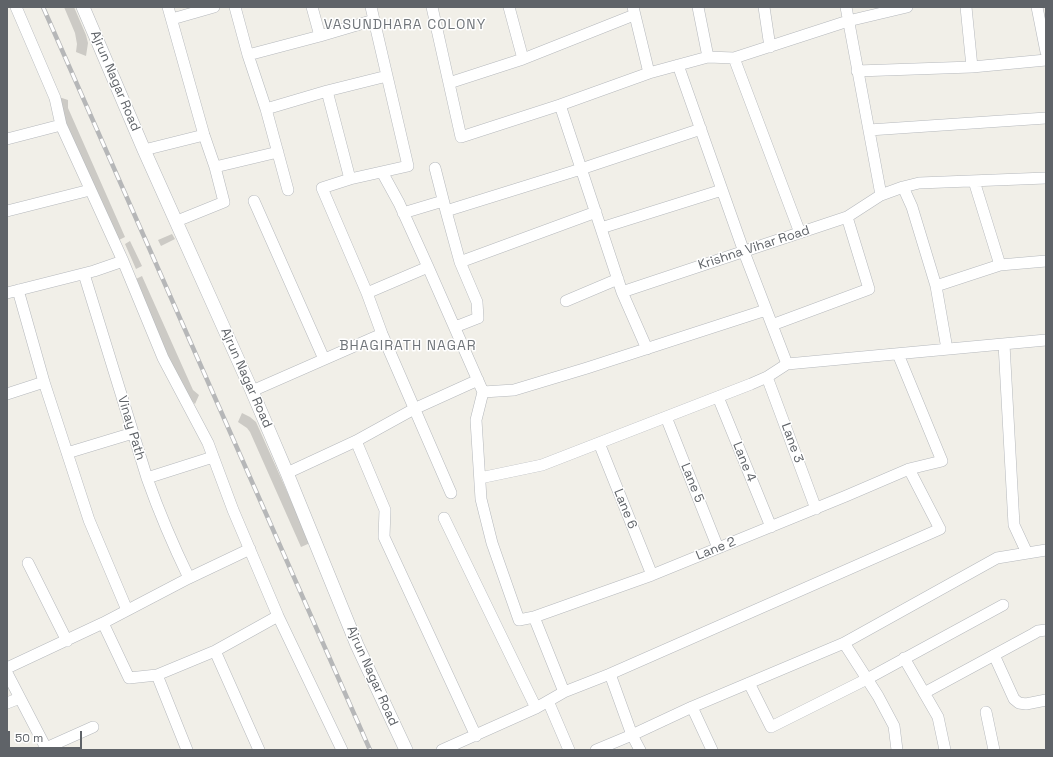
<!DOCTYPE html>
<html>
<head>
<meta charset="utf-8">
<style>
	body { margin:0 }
	#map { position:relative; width:1053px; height:757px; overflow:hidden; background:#f1efe8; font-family:"Space Grotesk",sans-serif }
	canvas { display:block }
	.frame { position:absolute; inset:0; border:8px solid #5f6368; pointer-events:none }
	.scale { position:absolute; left:8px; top:731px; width:74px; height:18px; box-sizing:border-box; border:2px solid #5f6368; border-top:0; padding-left:5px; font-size:12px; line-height:14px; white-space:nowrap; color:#5f6368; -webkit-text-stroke:3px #fff; paint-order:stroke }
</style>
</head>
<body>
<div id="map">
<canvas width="1053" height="757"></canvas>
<div class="frame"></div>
<div class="scale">50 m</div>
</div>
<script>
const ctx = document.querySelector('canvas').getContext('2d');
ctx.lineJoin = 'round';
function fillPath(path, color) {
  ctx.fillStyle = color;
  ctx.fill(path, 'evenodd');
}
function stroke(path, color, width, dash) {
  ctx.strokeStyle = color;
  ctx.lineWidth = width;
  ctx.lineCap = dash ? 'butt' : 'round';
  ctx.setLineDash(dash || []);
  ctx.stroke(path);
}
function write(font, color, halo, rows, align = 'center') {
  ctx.font = font + ' "Space Grotesk",sans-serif';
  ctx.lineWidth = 3;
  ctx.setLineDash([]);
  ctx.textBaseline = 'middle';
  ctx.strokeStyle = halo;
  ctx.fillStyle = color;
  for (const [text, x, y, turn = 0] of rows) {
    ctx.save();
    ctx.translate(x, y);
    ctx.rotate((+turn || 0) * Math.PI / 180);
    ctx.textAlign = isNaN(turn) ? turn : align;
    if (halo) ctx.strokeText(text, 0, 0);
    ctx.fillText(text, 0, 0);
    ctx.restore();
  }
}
fillPath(new Path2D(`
	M64,7H74L86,35L88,43L86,56L76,52L77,44L75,33Z
	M59,97L68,100V108L125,237L117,241L60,111Z
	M172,234L175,239L161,246L158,240Z
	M130,241L142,266L136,269L125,244Z
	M142,276L193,390L199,395L195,404L186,396L134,280Z
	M242,413L250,417L256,422L310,543L301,547L250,432L247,428L238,422Z`), '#cccac5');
const minor = new Path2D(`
	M16,7L55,98L61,125L123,261L163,358L208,443L233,510L278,616L342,750
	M168,7L204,135L215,167L224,202L177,221
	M235,7L248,55L266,109L288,190
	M312,7L320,36
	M371,7L408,166L350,179L322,188L367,293L382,334L451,493
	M432,7L461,137L560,105L649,73L708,57L734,58L848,21L907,7
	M509,7L523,59
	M633,7L649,73
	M698,7L708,57
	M764,7L770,47
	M846,7L881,195
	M966,7L972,67
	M1037,7L1046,52
	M172,19L214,7
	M248,55L320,36L374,20
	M734,58L800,233
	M678,65L744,252L787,364
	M857,71L972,67L1046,60
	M449,83L523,59L634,15
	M327,91L350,179
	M560,105L622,292L647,349
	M266,109L327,91L387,76
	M869,130L1046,118
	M7,139L61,125
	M144,150L204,135
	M215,167L278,152
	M435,168L446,211L460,262L477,302L478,318L455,327
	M382,172L399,203L428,267L483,392L476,420L481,499L492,543L519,620L534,617L652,575L846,496L909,469L942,461L898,354
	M974,181L1000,265
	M903,187L912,207L936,286L947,349
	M254,201L324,359
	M7,211L90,190
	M446,211L581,169L701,129
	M403,213L443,201
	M601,228L722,190
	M460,262L596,212
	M84,274L147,478C159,512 173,545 189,578
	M936,286L1000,265L1046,261
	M18,290L44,382L89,520L127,610
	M622,292L847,217L881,195L903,187L919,183L1046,178
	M7,293L94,271L123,261
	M367,293L428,267
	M566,301L618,279
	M772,325L869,289L847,217
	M1004,344L1014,525L1027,553
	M767,377L816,509
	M252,391L382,334
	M483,392L514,390L587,368L766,310
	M7,394L44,382
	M718,397L771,527
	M666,417L718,548
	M356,441L385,510L384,537L476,736
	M599,443L652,575
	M67,453L133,433
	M287,473L356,441L414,409L478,380
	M147,478L213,457
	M480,478L542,465L751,384L767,377L787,364L1046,340
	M444,518L536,708
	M28,563L67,641
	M534,617L564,692
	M103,623L129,678L157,675L215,651L278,616
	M844,643L878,696L894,726L897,750
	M215,651L259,750
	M994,655L1014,699L1019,703L1026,704L1046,700
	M904,658L938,717L945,750
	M7,668L103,623L189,578L250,549
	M7,673L47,750
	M610,674L632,735L640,750
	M157,675L187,750
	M749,683L771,727L867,679L1003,605
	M924,693L1033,634L1038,631L1046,630
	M548,701L569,750
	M7,703L20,698
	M692,707L712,750
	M986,712L994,750
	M46,748L93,727
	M442,750L536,708L564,692L610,674L940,529L909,469
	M596,750L632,735L692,707L844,643L997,558L1046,550`);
const tertiary = new Path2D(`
	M83,7L144,150L252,391L287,473L357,645L406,750`);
stroke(minor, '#b5b8bc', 12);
stroke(tertiary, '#b5b8bc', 14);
stroke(minor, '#fff', 11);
stroke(tertiary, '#fff', 13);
const rail = new Path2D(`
	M43,7L370,750`);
stroke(rail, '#b6b7b8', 4.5);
stroke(rail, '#fff', 3, [9]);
write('13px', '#5f6368', '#fff', [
	["Ajrun Nagar Road",115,81,67],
	["Krishna Vihar Road",754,248,-18],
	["Ajrun Nagar Road",246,378,66],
	["Vinay Path",131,428,73],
	["Lane 3",792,443,70],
	["Lane 4",744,462,68],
	["Lane 5",692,483,68],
	["Lane 6",625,509,68],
	["Lane 2",716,549,-22],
	["Ajrun Nagar Road",372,676,66]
]);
ctx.letterSpacing = '1px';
write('14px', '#70757a', '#fff', [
	["VASUNDHARA COLONY",405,25],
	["BHAGIRATH NAGAR",408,346]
]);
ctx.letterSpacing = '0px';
</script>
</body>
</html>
